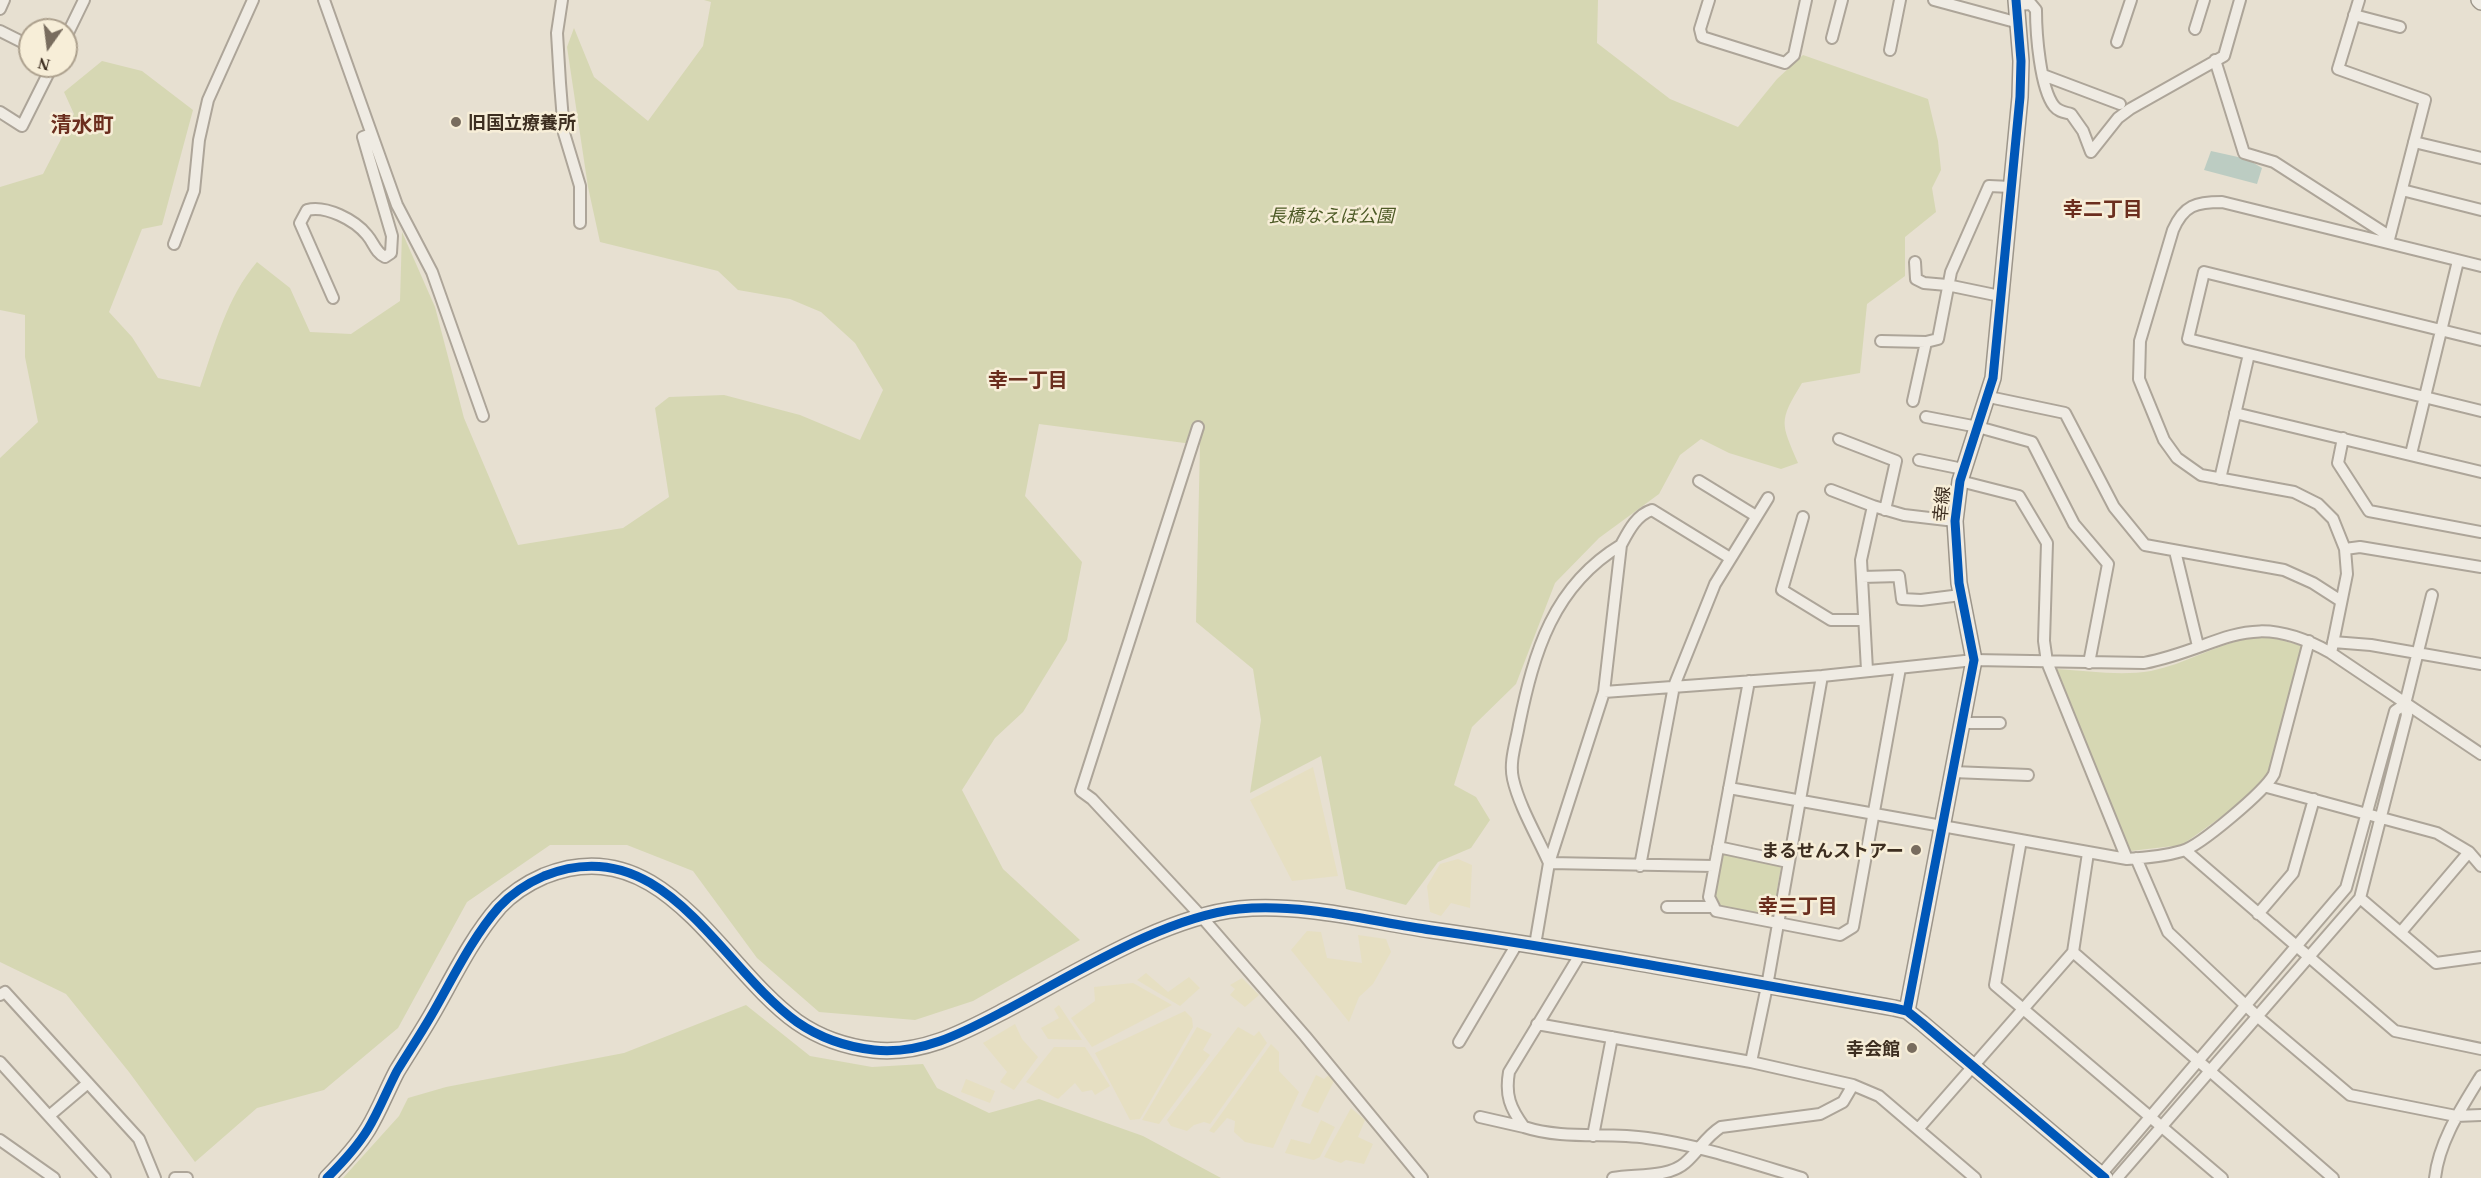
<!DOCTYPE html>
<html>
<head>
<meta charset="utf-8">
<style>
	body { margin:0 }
	#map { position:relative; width:2481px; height:1178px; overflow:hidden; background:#e7e0d1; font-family:Georgia,serif }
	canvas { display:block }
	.north { position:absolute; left:18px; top:18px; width:60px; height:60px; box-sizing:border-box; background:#f7eed8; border:2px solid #ada18e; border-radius:50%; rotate:194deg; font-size:16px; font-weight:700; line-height:24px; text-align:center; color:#3d2e20 }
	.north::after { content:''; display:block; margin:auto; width:21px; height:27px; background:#786c5e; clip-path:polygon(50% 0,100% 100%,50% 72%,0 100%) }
</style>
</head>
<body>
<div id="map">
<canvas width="2481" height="1178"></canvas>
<div class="north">N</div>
</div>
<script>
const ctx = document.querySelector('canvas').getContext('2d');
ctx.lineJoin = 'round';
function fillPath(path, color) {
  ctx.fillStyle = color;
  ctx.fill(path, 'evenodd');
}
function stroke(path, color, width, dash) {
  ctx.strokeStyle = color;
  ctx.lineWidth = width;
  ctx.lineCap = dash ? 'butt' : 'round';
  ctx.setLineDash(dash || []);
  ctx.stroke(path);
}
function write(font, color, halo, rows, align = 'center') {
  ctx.font = font + ' Georgia,"Noto Sans JP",serif';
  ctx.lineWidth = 5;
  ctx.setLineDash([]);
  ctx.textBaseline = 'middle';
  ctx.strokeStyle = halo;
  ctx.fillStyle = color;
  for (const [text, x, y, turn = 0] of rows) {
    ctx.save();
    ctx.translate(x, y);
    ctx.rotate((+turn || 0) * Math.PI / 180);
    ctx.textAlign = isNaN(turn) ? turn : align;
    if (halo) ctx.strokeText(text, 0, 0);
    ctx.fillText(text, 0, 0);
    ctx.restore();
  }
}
fillPath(new Path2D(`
	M1313,767L1338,876L1292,881L1250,800Z
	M1458,859L1472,865L1470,908L1451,903L1441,916L1430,912L1427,886L1440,864Z
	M1307,931L1321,932L1327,958L1362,963L1358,935L1386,939L1391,952L1373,984L1359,997L1349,1022L1291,950Z
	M1146,973L1168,992L1189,977L1200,988L1180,1006L1137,980Z
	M1242,978L1259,995L1245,1007L1230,995L1235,989L1230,985Z
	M1133,983L1172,1005L1092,1047L1071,1018L1095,1001L1094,987Z
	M1059,1005L1082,1040L1048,1039L1041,1028L1059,1018L1054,1009Z
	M1185,1011L1192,1018L1193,1027L1140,1119L1130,1120L1095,1053Z
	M1015,1024L1022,1039L1038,1057L1014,1090L1000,1082L1007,1072L983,1043Z
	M1197,1027L1212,1034L1203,1050L1210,1055L1159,1124L1142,1120Z
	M1238,1027L1254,1036L1259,1031L1267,1043L1210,1124L1204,1122L1194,1125L1187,1131L1171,1126L1167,1120Z
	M1271,1044L1279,1052V1071L1299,1092L1273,1148L1245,1142L1234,1132L1235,1121L1227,1118L1214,1133L1209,1131Z
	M1054,1047H1085L1110,1086L1095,1095L1092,1090L1082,1092L1075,1083L1058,1099L1026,1082Z
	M1316,1075L1324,1079L1329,1075L1334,1081L1318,1113L1301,1106Z
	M966,1079L995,1091L990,1103L961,1092Z
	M1351,1108L1365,1120L1358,1137L1373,1144L1364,1164L1346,1160L1341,1163L1324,1157Z
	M1321,1120L1335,1127L1320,1157L1314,1160L1285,1153L1291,1139L1310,1144Z`), '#e6dfc2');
fillPath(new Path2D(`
	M704,0H1598L1597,43L1670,99L1738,127L1777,79L1803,55L1928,99L1938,141L1941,170L1932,188L1936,212L1905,237V276L1867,304L1860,373L1802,383C1778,422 1781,423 1798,463L1781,469L1729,453L1701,439L1680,455L1659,494L1599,538L1555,583L1516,684L1472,727L1454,785L1476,797L1490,820L1471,848L1438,862L1406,905L1346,889L1321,756L1250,793L1261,720L1253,669L1196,622L1200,445L1039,424L1025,496L1082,562L1067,640L1023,712L995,738L962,790L1003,869L1080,940L973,1001L915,1020L819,1012L757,958L693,871L627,845H550L467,902L398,1028L324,1090L257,1108L195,1162L129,1072L66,994L0,962V458L38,422L25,357V315L0,310V187L43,174L74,114L64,92L102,61L142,71L193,110L162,225L142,229L109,312L132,337L158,378L200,387C215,344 227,297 257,262L290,288L310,332L351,334L400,301L402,232L435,307L464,418L518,545L623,528L669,497L655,408L669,397L724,395L800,415L860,440L883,390L855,343L821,312L790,299L738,290L718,271L600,242L588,187L567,47L574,28L594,77L648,121L703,46L711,2Z
	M2249,638H2274L2302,646L2269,772L2261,785L2249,797L2182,845L2130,851L2057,669C2088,671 2121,676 2151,671C2185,664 2215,645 2249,638Z
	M1727,852L1778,863L1781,867L1773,913L1769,917L1720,906L1715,897L1723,854Z
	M746,1005L810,1056L872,1067L923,1064L937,1088L989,1113L1039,1099L1143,1136L1221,1178H343L399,1116L408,1098L446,1087L624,1053Z`), '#d6d7b3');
fillPath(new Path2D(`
	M2211,151L2247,159L2262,168L2257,184L2204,170Z`), '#bcccc2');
const street = new Path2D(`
	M324,0L397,205L432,272L483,416
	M562,0L557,33L560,83L564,133L580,186V223
	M1709,0L1700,29L1702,37L1785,63L1794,55L1806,0
	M1934,0L2019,23
	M2359,0L2338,69L2425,100L2388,243
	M2016,5L2031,4L2036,10C2036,33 2040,88 2054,106C2059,112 2064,112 2071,114L2083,131L2091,152
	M0,9L4,0
	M2354,15L2400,27
	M2195,29L2204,0
	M0,31L30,46
	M66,37L84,0
	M1832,38L1842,0
	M2117,42L2131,0
	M1890,50L1900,0
	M2215,60L2244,153L2274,162L2389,236
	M2043,75L2120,104
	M0,112L22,126L52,66
	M2414,142L2481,158
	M2091,152L2118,118L2130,109L2224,56L2240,0
	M2402,190L2481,210
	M174,244L194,191L199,140L208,100L253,0
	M1915,262L1916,279L1924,283L1947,285L2000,296
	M333,298L300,223L307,210C326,205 355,220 367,235C374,243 375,252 385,257L391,253L392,236L363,137L371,134
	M2481,340L2204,272L2188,339L2481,411
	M1881,341L1926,342L1938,339L1951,272L1989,186L2011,187
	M1989,397L2065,413L2114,507L2145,545L2284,570L2313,583L2341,601
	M1913,401L1926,342
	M2235,413L2481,472
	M1926,417L1978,427L2032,442L2074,524L2108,564L2089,663
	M1198,427L1081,791L1092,799L1200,915L1305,1036L1422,1178
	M2343,438L2338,463L2369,511L2481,532
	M1839,439L1896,461L1885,510
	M2411,454L2458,261
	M1919,460L1963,469
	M2220,479L2249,354
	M1699,481L1756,516
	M1960,481L2019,496L2047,543L2044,641L2047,662L2127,859
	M1831,490L1873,506
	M1803,517L1782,590L1831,620H1864
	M1621,545C1553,586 1534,652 1519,725C1516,743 1509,762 1513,779C1519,806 1538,838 1549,863L1714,866
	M2345,549L2360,547L2481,567
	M2175,551L2198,646
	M1862,577L1899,576L1902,599L1921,600L1961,595
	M2333,642L2371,645L2481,664
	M2331,653L2347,574L2345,549L2333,519L2318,504L2294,492L2201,475L2177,458L2164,440L2139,379L2140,341L2173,230C2184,205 2196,202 2222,202L2481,266
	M1867,670L1861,560L1873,506L1904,515L1955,521
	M1749,681L1709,897L1716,911L1840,935L1853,927L1900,668
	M1604,692L1822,676L1974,660L2144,663C2222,648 2248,606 2331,653L2481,754
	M1962,723H2000
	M1953,772L2028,775
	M2267,787L2437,833L2469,852L2481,866
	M1729,788L2127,859C2145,858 2165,856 2182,851C2200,846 2265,791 2274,774L2309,641
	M2021,840L1995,985L2222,1178
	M1718,847L1788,862
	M2185,850L2395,1031L2481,1049
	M2136,858L2168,932L2258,1017L2350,1095L2456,1116L2481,1115
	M1640,866L1674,686L1715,584L1768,498
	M2360,898L2436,963L2481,957
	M1667,907H1714
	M2258,914L2293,873L2314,799
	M2401,932L2469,852
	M1535,945L1549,863L1604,692L1621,545C1628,532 1636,515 1652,510L1730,558
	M2073,952L2333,1178
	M1581,953L1509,1072C1505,1095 1510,1108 1524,1127C1564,1140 1606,1132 1647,1138C1695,1144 1755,1164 1802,1178
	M0,995L5,992L139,1139L155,1178
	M1537,1024L1751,1062L1853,1085L1879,1096L1975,1178
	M1459,1042L1518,942
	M0,1062L105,1178
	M1751,1062L1767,986L1822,676
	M49,1116L88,1083
	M1480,1117L1524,1127
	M1919,1128L2073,952L2088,853
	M1593,1136L1612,1037
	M0,1140L54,1178
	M175,1178H187
	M1613,1178C1635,1174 1668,1178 1685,1163C1699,1151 1705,1137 1721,1127L1820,1114L1843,1102L1853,1085
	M2098,1178L2346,888L2395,711L2405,704
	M2117,1178L2360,898L2407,715L2405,704L2432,595
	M2435,1178C2439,1141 2462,1107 2481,1076`);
const secondary = new Path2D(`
	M2479,0L2481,2
	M1907,1011L1974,660L1959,583L1955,521L1960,481L1993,378L2020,97L2021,61L2016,0
	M327,1178C342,1163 357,1147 368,1129C379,1111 387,1090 397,1071C408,1053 420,1035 431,1016C452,980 471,939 499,907C511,894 528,883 544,876C663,828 719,966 797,1022C820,1038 847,1047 874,1050C922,1055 964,1032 1004,1011C1073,975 1163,917 1239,909C1303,903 1369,921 1431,930C1586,952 1740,981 1894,1008L1907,1011L1922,1023L2105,1178`);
stroke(street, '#ada599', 14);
stroke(secondary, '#9c958a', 18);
stroke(street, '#efebe3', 10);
stroke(secondary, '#efebe3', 15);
stroke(new Path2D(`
	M1907,1011L1974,660L1959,583L1955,521L1960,481L1993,378L2020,97L2021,61L2016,0
	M327,1178C342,1163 357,1147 368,1129C379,1111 387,1090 397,1071C408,1053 420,1035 431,1016C452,980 471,939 499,907C511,894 528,883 544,876C663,828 719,966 797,1022C820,1038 847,1047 874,1050C922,1055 964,1032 1004,1011C1073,975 1163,917 1239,909C1303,903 1369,921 1431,930C1586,952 1740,981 1894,1008L1907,1011L1922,1023L2105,1178`), '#0057b8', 9);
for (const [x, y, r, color] of [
	[456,122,6,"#786c5e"],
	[1916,850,6,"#786c5e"],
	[1912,1048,6,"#786c5e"]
]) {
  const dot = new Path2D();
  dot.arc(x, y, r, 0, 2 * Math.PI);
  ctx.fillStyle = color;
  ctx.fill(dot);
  stroke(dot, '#f7eed8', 2);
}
write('bold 18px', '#3d2e20', '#f7eed8', [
	["旧国立療養所",468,122,"left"],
	["まるせんストアー",1904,850],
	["幸会館",1900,1048]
], 'right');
write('italic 18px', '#4d5a26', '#f7eed8', [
	["長橋なえぼ公園",1331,215]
]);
write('18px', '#3d2e20', '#f7eed8', [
	["幸線",1941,504,-84]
]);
write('bold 20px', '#6b2e1e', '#f7eed8', [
	["幸二丁目",2103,208],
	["幸一丁目",1028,379],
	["幸三丁目",1798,905]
]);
write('bold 21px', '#6b2e1e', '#f7eed8', [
	["清水町",82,124]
]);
</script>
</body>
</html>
